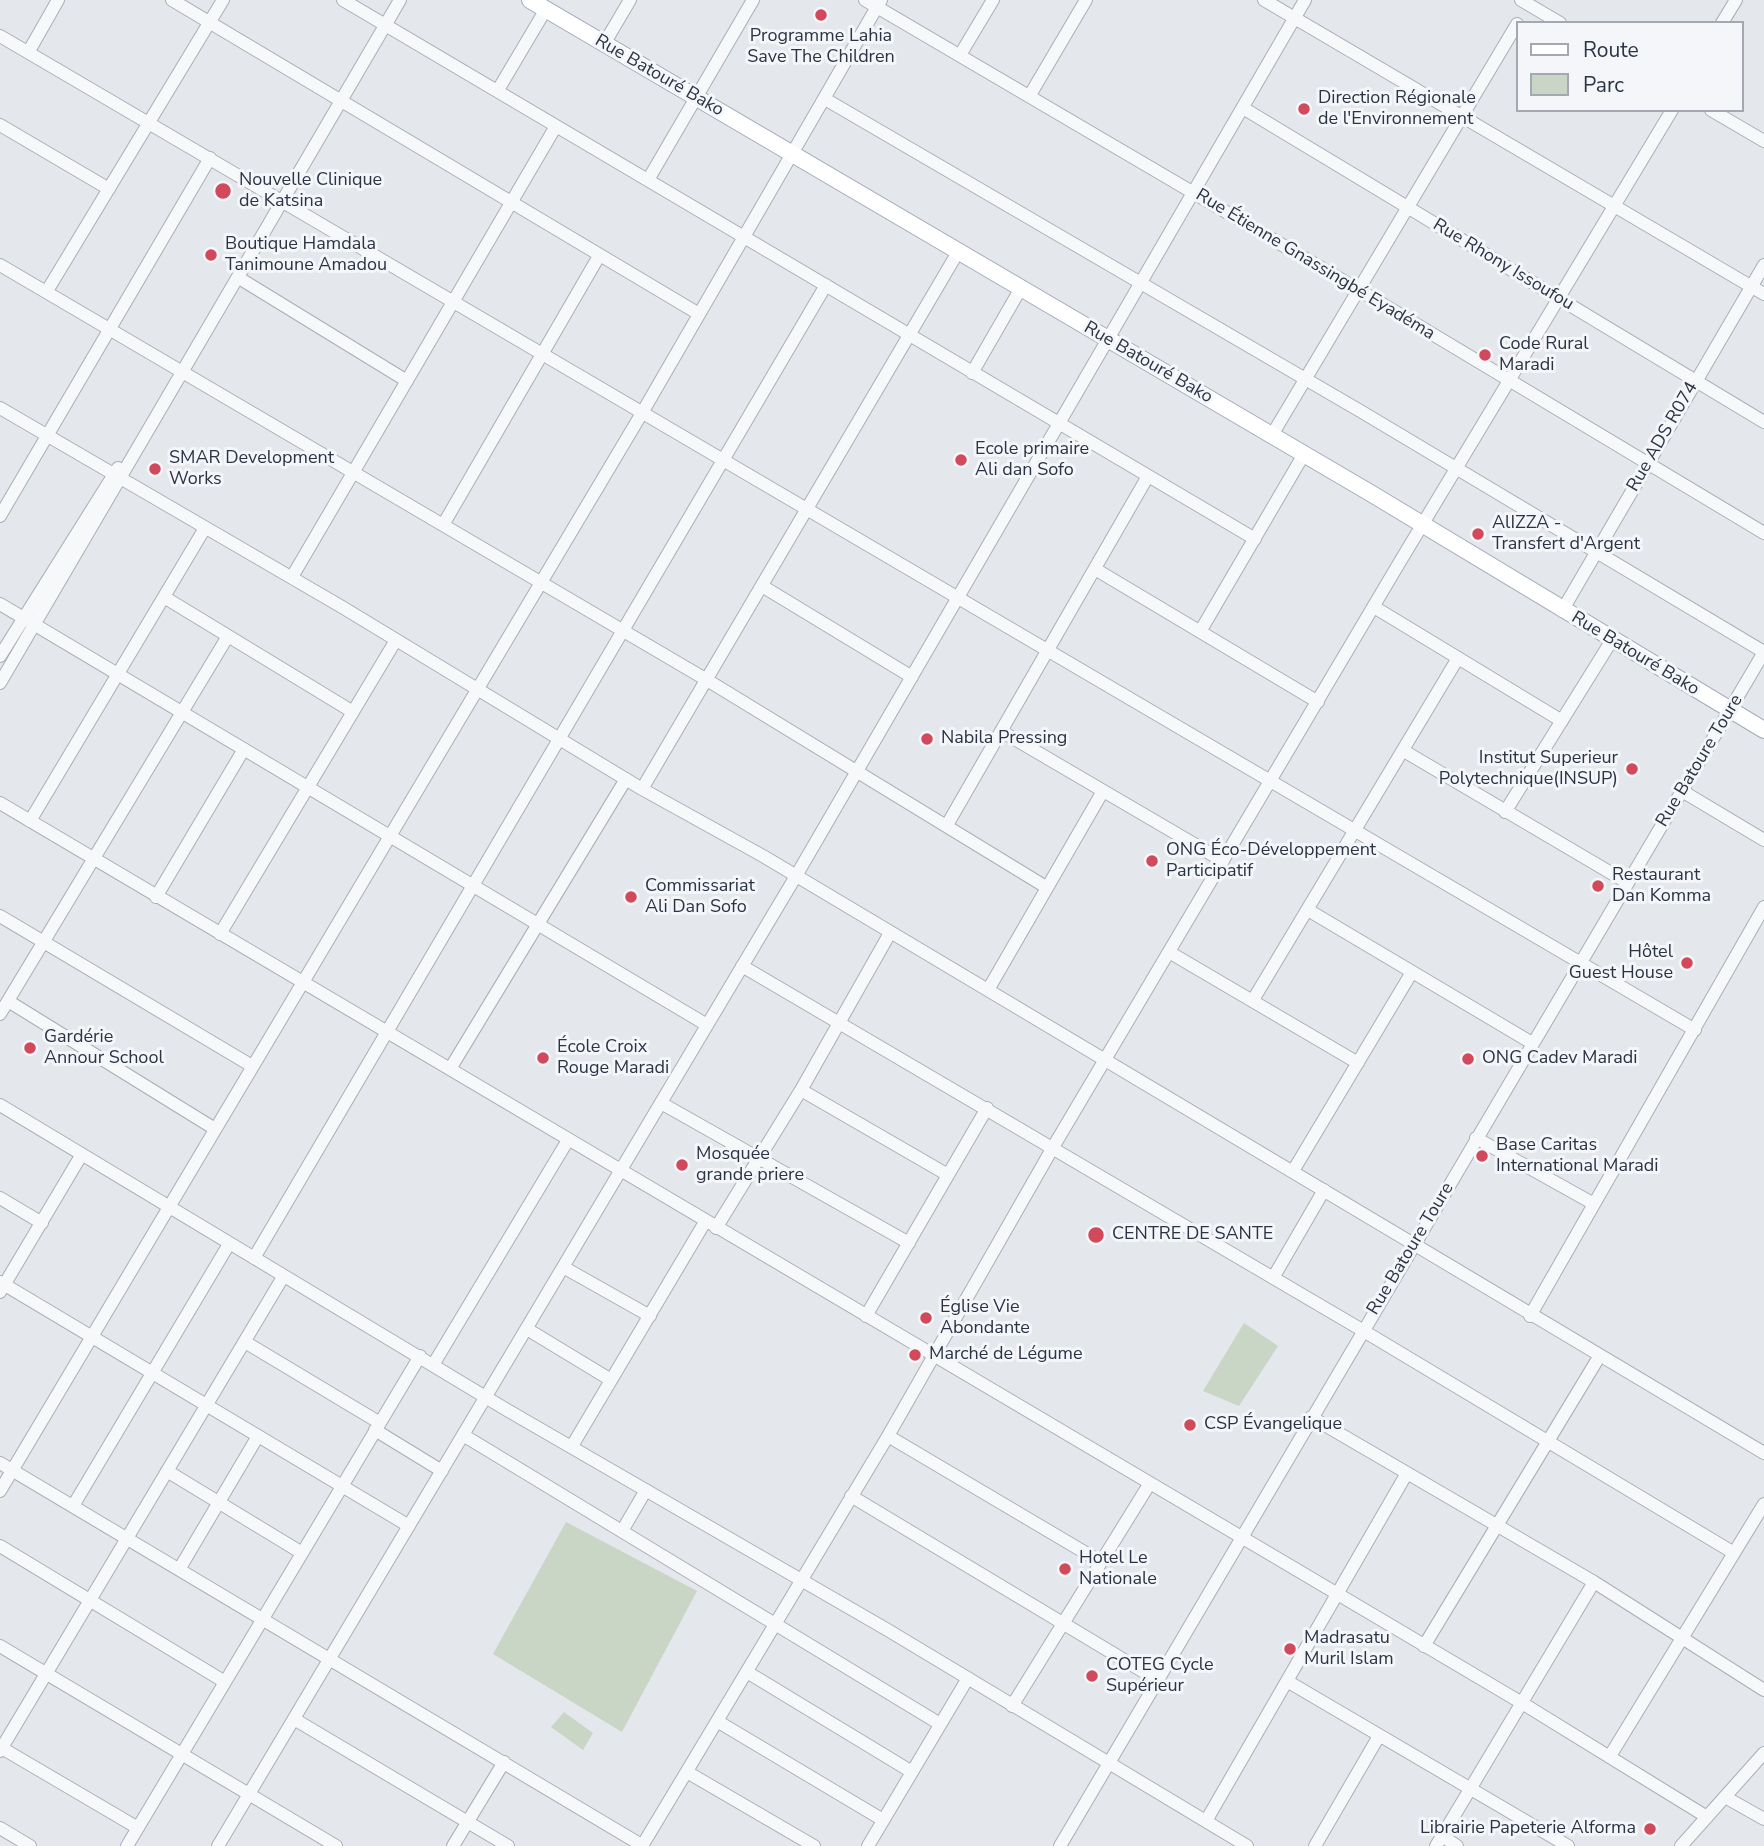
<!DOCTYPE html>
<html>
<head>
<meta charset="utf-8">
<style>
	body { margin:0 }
	#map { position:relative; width:1764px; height:1846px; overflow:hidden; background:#e4e7ec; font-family:"Nunito Sans",sans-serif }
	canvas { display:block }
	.legend { position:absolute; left:1516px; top:21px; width:228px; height:91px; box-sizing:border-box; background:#f4f6f9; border:2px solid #a4a8b1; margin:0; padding:9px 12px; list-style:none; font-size:21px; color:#2b3445 }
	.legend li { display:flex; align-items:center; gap:14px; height:35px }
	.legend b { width:35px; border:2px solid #a4a8b1 }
</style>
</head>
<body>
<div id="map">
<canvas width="1764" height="1846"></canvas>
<ul class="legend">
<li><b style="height:9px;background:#fff"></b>Route</li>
<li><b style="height:19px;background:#c9d6c5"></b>Parc</li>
</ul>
</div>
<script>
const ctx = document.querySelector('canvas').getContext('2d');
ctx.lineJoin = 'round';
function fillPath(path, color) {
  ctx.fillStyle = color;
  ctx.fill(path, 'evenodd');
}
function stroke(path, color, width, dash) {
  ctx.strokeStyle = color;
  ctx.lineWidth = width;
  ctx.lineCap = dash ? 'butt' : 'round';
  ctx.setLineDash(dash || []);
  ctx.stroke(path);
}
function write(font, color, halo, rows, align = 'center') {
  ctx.font = font + ' "Nunito Sans",sans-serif';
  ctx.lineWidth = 6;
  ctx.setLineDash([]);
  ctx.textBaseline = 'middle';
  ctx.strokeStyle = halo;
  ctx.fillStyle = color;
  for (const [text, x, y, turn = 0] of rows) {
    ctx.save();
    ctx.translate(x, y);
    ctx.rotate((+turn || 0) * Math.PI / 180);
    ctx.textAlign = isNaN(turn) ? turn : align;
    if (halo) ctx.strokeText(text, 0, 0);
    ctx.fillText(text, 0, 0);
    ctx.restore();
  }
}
fillPath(new Path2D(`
	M1244,1323L1278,1346L1239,1406L1203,1391Z
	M566,1522L697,1591L622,1732L493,1654Z
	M564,1712L593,1733L583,1750L551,1727Z`), '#c9d6c5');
const minor = new Path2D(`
	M172,0L699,314
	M343,0L1255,539
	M865,0L1359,290L1764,533
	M1264,0L1764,294
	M1521,0L1560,23
	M1722,23L1736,0
	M0,36L1695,1030
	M604,44L630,0
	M29,51L58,0
	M960,55L993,0
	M498,90L546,9
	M1030,95L1086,0
	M825,99L1362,412L1764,652
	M1243,108L1764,422
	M1711,110L1764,141
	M0,125L109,189
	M648,180L753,0
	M0,265L707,680L1046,887
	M239,278L407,381
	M47,291L223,0
	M972,373L1021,288
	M0,408L342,607L642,789L763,856L1764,1453
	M1272,435L1517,24
	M0,516L210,158
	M443,525L599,256
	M1095,569L1318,702
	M292,577L556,126
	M762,586L912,677
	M164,597L353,712
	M0,604L707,1025
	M1374,607L1562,721
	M1562,611L1764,265
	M1201,630L1304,454
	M0,656L118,468
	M0,683L400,0
	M1001,731L1223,861
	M1404,751L1628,883
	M642,789L958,252
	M1682,791L1764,840
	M0,803L1522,1703L1707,1817
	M1505,812L1612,640
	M30,821L205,528
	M947,825L1148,476
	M156,897L244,749
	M1308,910L1532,1043
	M0,916L252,1066
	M220,934L396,640
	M1169,952L1358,1063
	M742,966L1362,1330L1734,1553
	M988,990L1103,791
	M1253,1000L1458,658
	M8,1001L215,1129
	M0,1014L228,636
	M450,1069L626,779
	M801,1090L948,1175
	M661,1103L909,1243
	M0,1105L507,1410L886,1629L1247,1846
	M1476,1138L1594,1204
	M1293,1171L1412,972
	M0,1198L42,1223
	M716,1228L801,1090L890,933
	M254,1258L826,285
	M563,1267L650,1316
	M1273,1278L1324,1190
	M0,1282L409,1526
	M0,1292L82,1154
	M866,1316L987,1108
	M1530,1316L1764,907
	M527,1329L611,1380
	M245,1342L380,1423
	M433,1365L568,1140
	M1311,1417L1594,1582L1764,1690
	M375,1430L442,1471
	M463,1435L940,1724
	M888,1436L1101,1562
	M572,1446L705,1222
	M0,1463L643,1846
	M167,1471L302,1553
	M0,1491L642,413L881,0
	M851,1496L1159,1681
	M73,1506L229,1244
	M622,1531L646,1490
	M0,1546L225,1682
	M180,1568L258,1436
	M0,1646L336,1846
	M1424,1646L1599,1357
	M747,1672L912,1772
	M1287,1681L1568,1846
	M1012,1706L1150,1483
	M294,1719L508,1846
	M717,1721L883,1820
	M0,1747L138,1828
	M0,1751L283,1277
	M1610,1756L1764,1504
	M687,1772L814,1846
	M1725,1797L1764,1819
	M1206,1821L1407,1473
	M0,1828L30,1846
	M1442,1836L1457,1846
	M127,1846L420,1356
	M218,1846L796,876L1305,0
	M453,1846L504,1762
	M642,1846L888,1436L1052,1149L1398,565L1672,110
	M868,1846L968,1678
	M1060,1846L1764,652
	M1315,1846L1379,1736
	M1436,1846L1594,1582
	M1681,1846L1764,1753`);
const major = new Path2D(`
	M530,0L1372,494L1764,730`);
stroke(minor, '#a9aeb7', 14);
stroke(major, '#a3abb8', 18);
stroke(minor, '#f7f8fa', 12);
stroke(major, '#fff', 16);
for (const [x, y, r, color] of [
	[821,15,7,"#d1495b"],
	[1304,109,7,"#d1495b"],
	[223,191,9,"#d1495b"],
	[211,255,7,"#d1495b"],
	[1485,355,7,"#d1495b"],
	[961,460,7,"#d1495b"],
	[155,469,7,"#d1495b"],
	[1478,534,7,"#d1495b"],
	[927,739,7,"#d1495b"],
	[1632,769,7,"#d1495b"],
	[1152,861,7,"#d1495b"],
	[1598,886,7,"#d1495b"],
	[631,897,7,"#d1495b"],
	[1687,963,7,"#d1495b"],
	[30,1048,7,"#d1495b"],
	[543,1058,7,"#d1495b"],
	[1468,1059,7,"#d1495b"],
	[1482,1156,7,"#d1495b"],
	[682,1165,7,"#d1495b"],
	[1096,1235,9,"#d1495b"],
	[926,1318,7,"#d1495b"],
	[915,1355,7,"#d1495b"],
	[1190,1425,7,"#d1495b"],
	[1065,1569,7,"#d1495b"],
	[1290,1649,7,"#d1495b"],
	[1092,1676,7,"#d1495b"],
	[1650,1829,7,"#d1495b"]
]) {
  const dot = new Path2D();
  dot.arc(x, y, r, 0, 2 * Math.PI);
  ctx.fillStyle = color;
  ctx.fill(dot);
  stroke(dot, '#f4f6f9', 2.5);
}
write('18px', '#2b3445', '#f4f6f9', [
	["Programme Lahia",821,37,"center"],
	["Save The Children",821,58,"center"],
	["Direction Régionale",1318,99],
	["de l'Environnement",1318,120],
	["Nouvelle Clinique",239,181],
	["de Katsina",239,202],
	["Boutique Hamdala",225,245],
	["Tanimoune Amadou",225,266],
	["Code Rural",1499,345],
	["Maradi",1499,366],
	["Ecole primaire",975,450],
	["Ali dan Sofo",975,471],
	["SMAR Development",169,459],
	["Works",169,480],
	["AlIZZA -",1492,524],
	["Transfert d'Argent",1492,545],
	["Nabila Pressing",941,739],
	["Institut Superieur",1618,759,"right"],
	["Polytechnique(INSUP)",1618,780,"right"],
	["ONG Éco-Développement",1166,851],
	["Participatif",1166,872],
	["Restaurant",1612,876],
	["Dan Komma",1612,897],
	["Commissariat",645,887],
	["Ali Dan Sofo",645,908],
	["Hôtel",1673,953,"right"],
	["Guest House",1673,974,"right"],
	["Gardérie",44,1038],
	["Annour School",44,1059],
	["École Croix",557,1048],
	["Rouge Maradi",557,1069],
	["ONG Cadev Maradi",1482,1059],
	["Base Caritas",1496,1146],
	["International Maradi",1496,1167],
	["Mosquée",696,1155],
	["grande priere",696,1176],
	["CENTRE DE SANTE",1112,1235],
	["Église Vie",940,1308],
	["Abondante",940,1329],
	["Marché de Légume",929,1355],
	["CSP Évangelique",1204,1425],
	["Hotel Le",1079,1559],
	["Nationale",1079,1580],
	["Madrasatu",1304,1639],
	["Muril Islam",1304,1660],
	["COTEG Cycle",1106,1666],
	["Supérieur",1106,1687],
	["Librairie Papeterie Alforma",1636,1829,"right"]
], 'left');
write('18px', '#2b3445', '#f4f6f9', [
	["Rue Batouré Bako",659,76,30],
	["Rue Étienne Gnassingbé Eyadéma",1315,265,31],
	["Rue Rhony Issoufou",1503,265,31],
	["Rue Batouré Bako",1148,363,30],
	["Rue ADS R074",1663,437,-60],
	["Rue Batouré Bako",1635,654,31],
	["Rue Batoure Toure",1700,761,-59],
	["Rue Batoure Toure",1411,1249,-59]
]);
</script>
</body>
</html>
